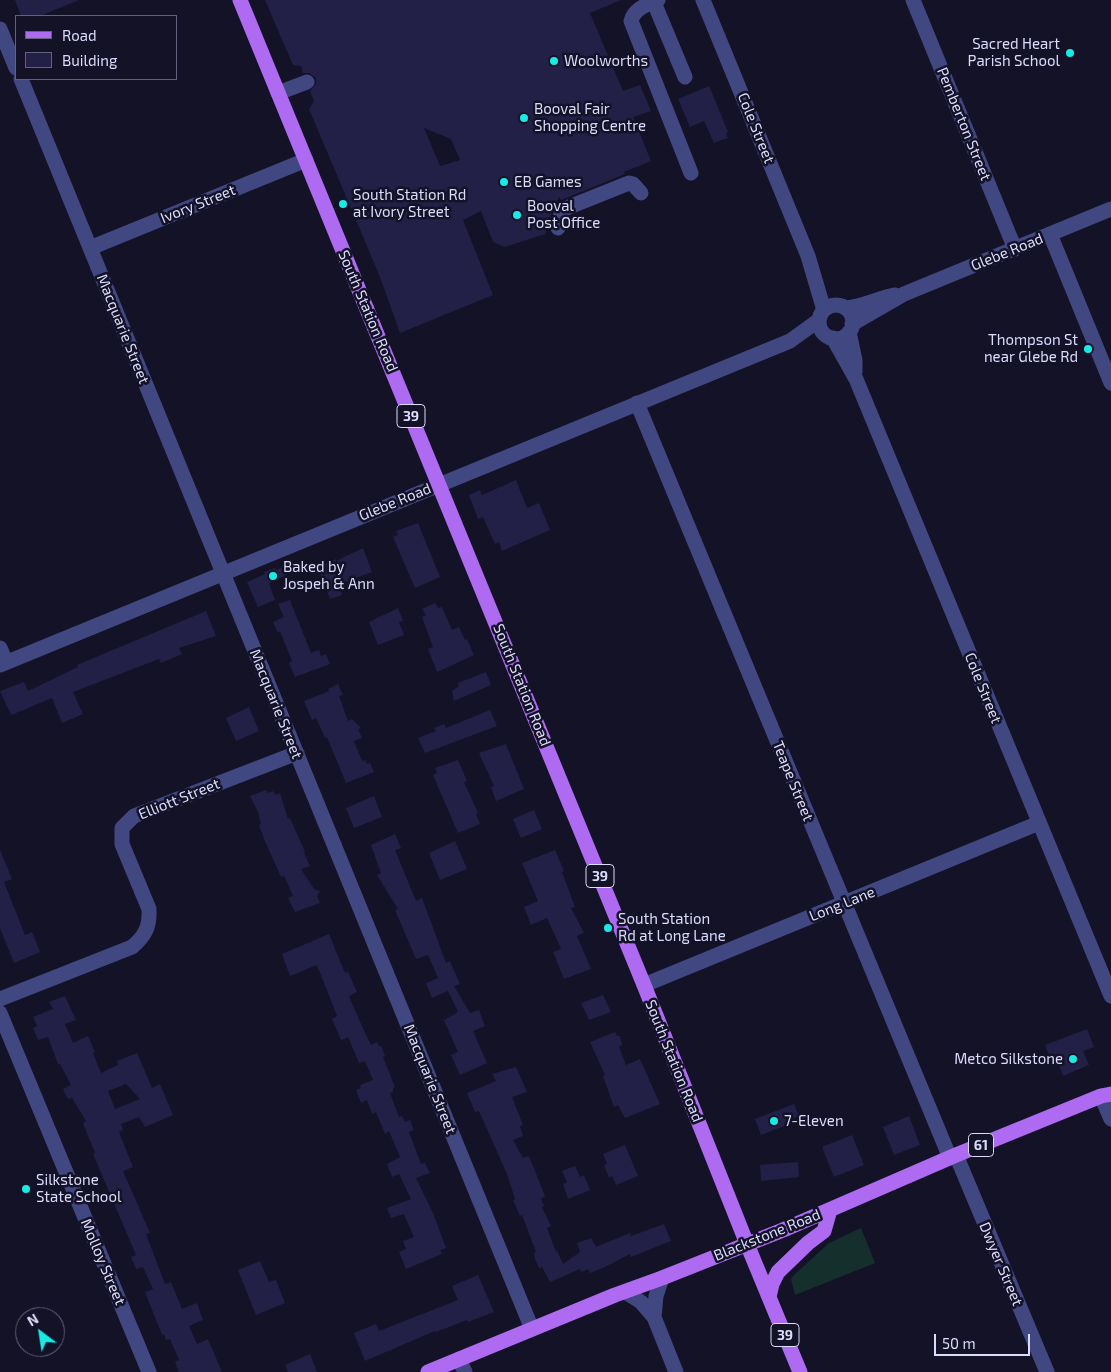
<!DOCTYPE html>
<html>
<head>
<meta charset="utf-8">
<style>
	body { margin:0 }
	#map { position:relative; width:1111px; height:1372px; overflow:hidden; background:#131227; font-family:"Exo 2",sans-serif }
	canvas { display:block }
	.legend { position:absolute; left:15px; top:15px; width:162px; height:65px; box-sizing:border-box; background:#131227; border:1px solid #63627c; margin:0; padding:6px 9px; list-style:none; font-size:15px; color:#dbdbfc }
	.legend li { display:flex; align-items:center; gap:10px; height:25px }
	.legend b { width:25px; border:1px solid #63627c }
	.north { position:absolute; left:15px; top:1307px; width:50px; height:50px; box-sizing:border-box; background:#131227; border:1px solid #63627c; border-radius:50%; rotate:329deg; font-size:14px; font-weight:700; line-height:20px; text-align:center; color:#dbdbfc }
	.north::after { content:''; display:block; margin:auto; width:18px; height:22px; background:#18ebe5; clip-path:polygon(50% 0,100% 100%,50% 72%,0 100%) }
	.scale { position:absolute; left:934px; top:1334px; width:96px; height:22px; box-sizing:border-box; border:2px solid #dbdbfc; border-top:0; padding-left:6px; font-size:15px; line-height:18px; white-space:nowrap; color:#dbdbfc; -webkit-text-stroke:4px #131227; paint-order:stroke }
</style>
</head>
<body>
<div id="map">
<canvas width="1111" height="1372"></canvas>
<ul class="legend">
<li><b style="height:6px;background:#ae6bf2"></b>Road</li>
<li><b style="height:14px;background:#222046"></b>Building</li>
</ul>
<div class="north">N</div>
<div class="scale">50 m</div>
</div>
<script>
const ctx = document.querySelector('canvas').getContext('2d');
ctx.lineJoin = 'round';
function fillPath(path, color) {
  ctx.fillStyle = color;
  ctx.fill(path, 'evenodd');
}
function stroke(path, color, width, dash) {
  ctx.strokeStyle = color;
  ctx.lineWidth = width;
  ctx.lineCap = dash ? 'butt' : 'round';
  ctx.setLineDash(dash || []);
  ctx.stroke(path);
}
function write(font, color, halo, rows, align = 'center') {
  ctx.font = font + ' "Exo 2",sans-serif';
  ctx.lineWidth = 5;
  ctx.setLineDash([]);
  ctx.textBaseline = 'middle';
  ctx.strokeStyle = halo;
  ctx.fillStyle = color;
  for (const [text, x, y, turn = 0] of rows) {
    ctx.save();
    ctx.translate(x, y);
    ctx.rotate((+turn || 0) * Math.PI / 180);
    ctx.textAlign = isNaN(turn) ? turn : align;
    if (halo) ctx.strokeText(text, 0, 0);
    ctx.fillText(text, 0, 0);
    ctx.restore();
  }
}
fillPath(new Path2D(`
	M861,1228L875,1263L795,1295L791,1279L793,1276L829,1243Z`), '#15302c');
fillPath(new Path2D(`
	M15,0H79L40,16H21Z
	M265,0H621L590,13L623,91L640,85L651,111L633,117L651,161L624,172L625,174L561,200L559,197L553,209L545,234L505,247L493,242L481,211L463,220L493,295L400,333L380,277L309,109L314,101L310,91L316,84V78L309,73H303L301,66L293,65ZM424,128L451,139L460,160L440,166Z
	M709,86L728,132L726,133L728,138L714,143L704,121L690,127L678,99Z
	M516,480L527,508L539,503L550,530L502,551L499,542L495,544L483,517L478,519L469,495L480,490L482,495Z
	M418,523L440,577L415,588L393,537L398,535L396,531Z
	M363,548L372,572L345,582L346,584L339,587L342,595L330,599L319,571L326,568L325,564L336,559V561Z
	M289,564L293,572L269,583L275,600L258,607L247,582L265,574L264,572L275,568L276,570Z
	M290,600L311,653L319,650L321,656L326,654L330,664L295,677L289,663L292,661L280,631L278,633L273,622L284,617L278,604Z
	M435,603L438,608L442,607L452,630L459,627L465,640L467,639L474,655L437,672L428,649L433,647L422,617L426,615L422,609Z
	M398,608L403,621L399,622L404,635L378,645L369,622Z
	M206,611L216,636L179,648L182,654L161,663L159,659L73,692L83,714L62,723L52,698L11,715L0,691L24,682L28,691L78,667L77,665Z
	M486,672L491,685L454,701L452,691L459,686L458,683Z
	M338,684L343,695L339,696L348,721L352,719L361,728L358,729L362,738L354,741L362,761L365,760L367,764L370,763L374,772L346,783L327,737L325,738L316,718L312,720L304,701L329,691L328,689Z
	M249,707L259,731L236,741L226,718Z
	M490,710L497,726L425,753L418,738L436,731L434,728L444,724L446,728Z
	M506,744L524,789L496,801L491,787L494,786L479,753Z
	M458,760L467,781L464,782L478,813L476,814L480,824L458,833L433,775L437,773L435,768Z
	M266,790L268,793L273,791L275,795L280,793L288,819L290,818L305,852L304,853L310,866L301,869L314,889L320,891L317,896L320,903L295,912L288,898L293,896L284,876L281,877L264,839L259,825L261,824L258,812L250,796Z
	M374,796L382,817L354,828L346,808Z
	M534,810L542,829L521,838L513,819Z
	M395,834L401,848L395,850L416,901L422,898L446,963L450,961L460,984L454,986L470,1013L479,1010L485,1026L473,1031L487,1063L460,1075L451,1055L458,1052L444,1020L458,1012L448,991L432,998L426,983L438,978L428,955L416,959L395,910L398,909L377,875L381,873L371,845Z
	M455,841L467,869L440,880L429,853Z
	M0,850L12,879L4,882L25,935L32,932L40,952L14,963L0,928Z
	M555,850L564,871L562,872L575,907L571,908L584,933L577,936L591,969L564,979L553,952L561,949L547,918L531,925L524,907L538,901L522,863Z
	M329,934L345,973L348,972L357,992L349,996L361,1024L371,1045L377,1042L379,1046H381L385,1056L383,1057L395,1087L393,1088V1092L390,1093L399,1117L402,1116L405,1122L410,1120L414,1130L409,1132L421,1164L425,1163L430,1173L416,1178L433,1213L446,1248L440,1250L442,1254L406,1269L399,1252L406,1249L403,1241L414,1237L404,1214L391,1218L387,1208L411,1199L399,1174L392,1177L387,1164L400,1157L389,1131L385,1134L376,1112L372,1114L367,1100L361,1103L356,1090L361,1088L360,1085L373,1080L365,1061L359,1063L348,1037L341,1040L332,1019L337,1016L317,965L290,976L282,954Z
	M603,995L611,1012L589,1020L581,1003Z
	M65,996L76,1020L65,1024L73,1043L88,1036L95,1052L93,1053L101,1073L118,1065L117,1061L137,1053L152,1088L160,1084L173,1115L145,1127L139,1117L121,1124L123,1130L119,1132L133,1167L123,1171L150,1233L146,1234L165,1284L171,1282L182,1309L197,1303L203,1320L189,1326L197,1344L208,1339L222,1372H179L175,1362L179,1360L170,1339L166,1340L164,1334L162,1335L145,1292L153,1289L143,1267L136,1269L131,1257L136,1255L93,1154L95,1153L83,1123L86,1121L72,1098L68,1099L63,1089L71,1085L60,1064H58L48,1037L38,1040L33,1028L37,1026L33,1017L53,1009L49,1002ZM126,1084L140,1099L115,1109L108,1091Z
	M1087,1029L1094,1047L1083,1051L1089,1065L1063,1076L1057,1061L1052,1063L1045,1045Z
	M615,1032L617,1036H620L622,1045L619,1047L626,1065L640,1059L660,1104L625,1118L618,1105L614,1107L603,1076L605,1075L590,1042Z
	M516,1067L527,1092L512,1097L523,1125L520,1126L523,1136L513,1140L523,1158L529,1156L545,1196L541,1199L544,1206L542,1207L551,1226L547,1228L556,1252L557,1251L563,1264L580,1252L577,1243L591,1238L596,1247L630,1233L631,1236L664,1224L671,1241L631,1257L630,1254L603,1268L590,1273L588,1269L581,1272L580,1269L550,1282L542,1267L539,1268L535,1259L534,1253L536,1252L522,1215L520,1216L513,1200L515,1199L507,1174L479,1111L475,1112L467,1093L496,1081L492,1074Z
	M794,1104L799,1116L791,1120L792,1123L761,1135L755,1119Z
	M909,1116L920,1145L894,1155L883,1127Z
	M852,1135L864,1165L834,1177L822,1147Z
	M625,1145L638,1176L616,1185L612,1176L609,1178L604,1165L607,1164L603,1154Z
	M798,1162L799,1177L761,1181L760,1165Z
	M575,1166L580,1177L584,1175L590,1190L568,1199L563,1184L567,1182L562,1171Z
	M260,1261L269,1282L276,1280L285,1303L256,1315L238,1270Z
	M478,1275L494,1312L468,1322L467,1320L436,1332L435,1331L365,1361L354,1333L376,1324L379,1331L458,1300L452,1286Z
	M310,1354L317,1372H288L285,1365Z`), '#222046');
stroke(new Path2D(`
	M653,0L685,77
	M658,0C646,5 634,9 631,21L691,173
	M703,0L808,256L824,310
	M913,0L1015,249
	M0,29L16,68
	M21,79L532,1329
	M278,93L307,82
	M558,228L561,214L564,209L629,183L633,184L641,193
	M1050,234L1111,383
	M90,248L306,160
	M819 322a17 17 0 1 1 34 0a17 17 0 1 1-34 0Z
	M846,308C863,307 878,298 895,295
	M852,324L904,294L1111,209
	M849,332L855,360V372
	M833,338L856,379L1111,996
	M637,403L950,1158
	M0,648L6,662
	M0,665L790,341L819,320
	M644,985L1039,823
	M0,999L132,947C145,936 150,927 149,909L122,844V828L134,816L297,753
	M0,1013L149,1372
	M1101,1096L1111,1119
	M956,1155L1047,1372
	M625,1292L641,1302L654,1317L676,1372
	M654,1317L656,1296L662,1278
	M459,1359L465,1372`), '#414781', 15);
stroke(new Path2D(`
	M240,0L644,985L747,1244L800,1372
	M769,1297L772,1284L778,1272L808,1243L824,1231L830,1210
	M428,1372L615,1295L662,1278L783,1230L956,1155L1101,1096L1111,1094`), '#ae6bf2', 15);
for (const [x, y, r, color] of [
	[1070,53,5,"#18ebe5"],
	[554,61,5,"#18ebe5"],
	[524,118,5,"#18ebe5"],
	[504,182,5,"#18ebe5"],
	[343,204,5,"#18ebe5"],
	[517,215,5,"#18ebe5"],
	[1088,349,5,"#18ebe5"],
	[273,576,5,"#18ebe5"],
	[608,928,5,"#18ebe5"],
	[1073,1059,5,"#18ebe5"],
	[774,1121,5,"#18ebe5"],
	[26,1189,5,"#18ebe5"]
]) {
  const dot = new Path2D();
  dot.arc(x, y, r, 0, 2 * Math.PI);
  ctx.fillStyle = color;
  ctx.fill(dot);
  stroke(dot, '#131227', 2);
}
for (const [x, y, w] of [
	[411,416,28],
	[600,876,28],
	[981,1145,25],
	[785,1335,28]
]) {
  const box = new Path2D();
  box.roundRect(x - w / 2, y - 11.5, w, 23, 4);
  ctx.fillStyle = '#131227';
  ctx.fill(box);
  stroke(box, '#dbdbfc', 1);
}
write('bold 14px', '#dbdbfc', null, [
	["39",411,416],
	["39",600,876],
	["61",981,1145],
	["39",785,1335]
]);
write('15px', '#dbdbfc', '#131227', [
	["Sacred Heart",1060,44,"right"],
	["Parish School",1060,61,"right"],
	["Woolworths",564,61],
	["Booval Fair",534,109],
	["Shopping Centre",534,126],
	["EB Games",514,182],
	["South Station Rd",353,195],
	["at Ivory Street",353,212],
	["Booval",527,206],
	["Post Office",527,223],
	["Thompson St",1078,340,"right"],
	["near Glebe Rd",1078,357,"right"],
	["Baked by",283,567],
	["Jospeh & Ann",283,584],
	["South Station",618,919],
	["Rd at Long Lane",618,936],
	["Metco Silkstone",1063,1059,"right"],
	["7-Eleven",784,1121],
	["Silkstone",36,1180],
	["State School",36,1197]
], 'left');
write('15px', '#dbdbfc', '#131227', [
	["Pemberton Street",964,124,68],
	["Cole Street",756,128,68],
	["Ivory Street",198,204,-22],
	["Glebe Road",1007,252,-22],
	["South Station Road",368,311,67],
	["Macquarie Street",123,329,68],
	["Glebe Road",395,502,-22],
	["South Station Road",522,685,68],
	["Cole Street",983,688,68],
	["Macquarie Street",276,704,68],
	["Teape Street",793,781,68],
	["Elliott Street",179,799,-22],
	["Long Lane",842,904,-22],
	["South Station Road",674,1061,68],
	["Macquarie Street",430,1079,68],
	["Blackstone Road",767,1235,-22],
	["Molloy Street",103,1262,67],
	["Dwyer Street",1001,1264,67]
]);
</script>
</body>
</html>
